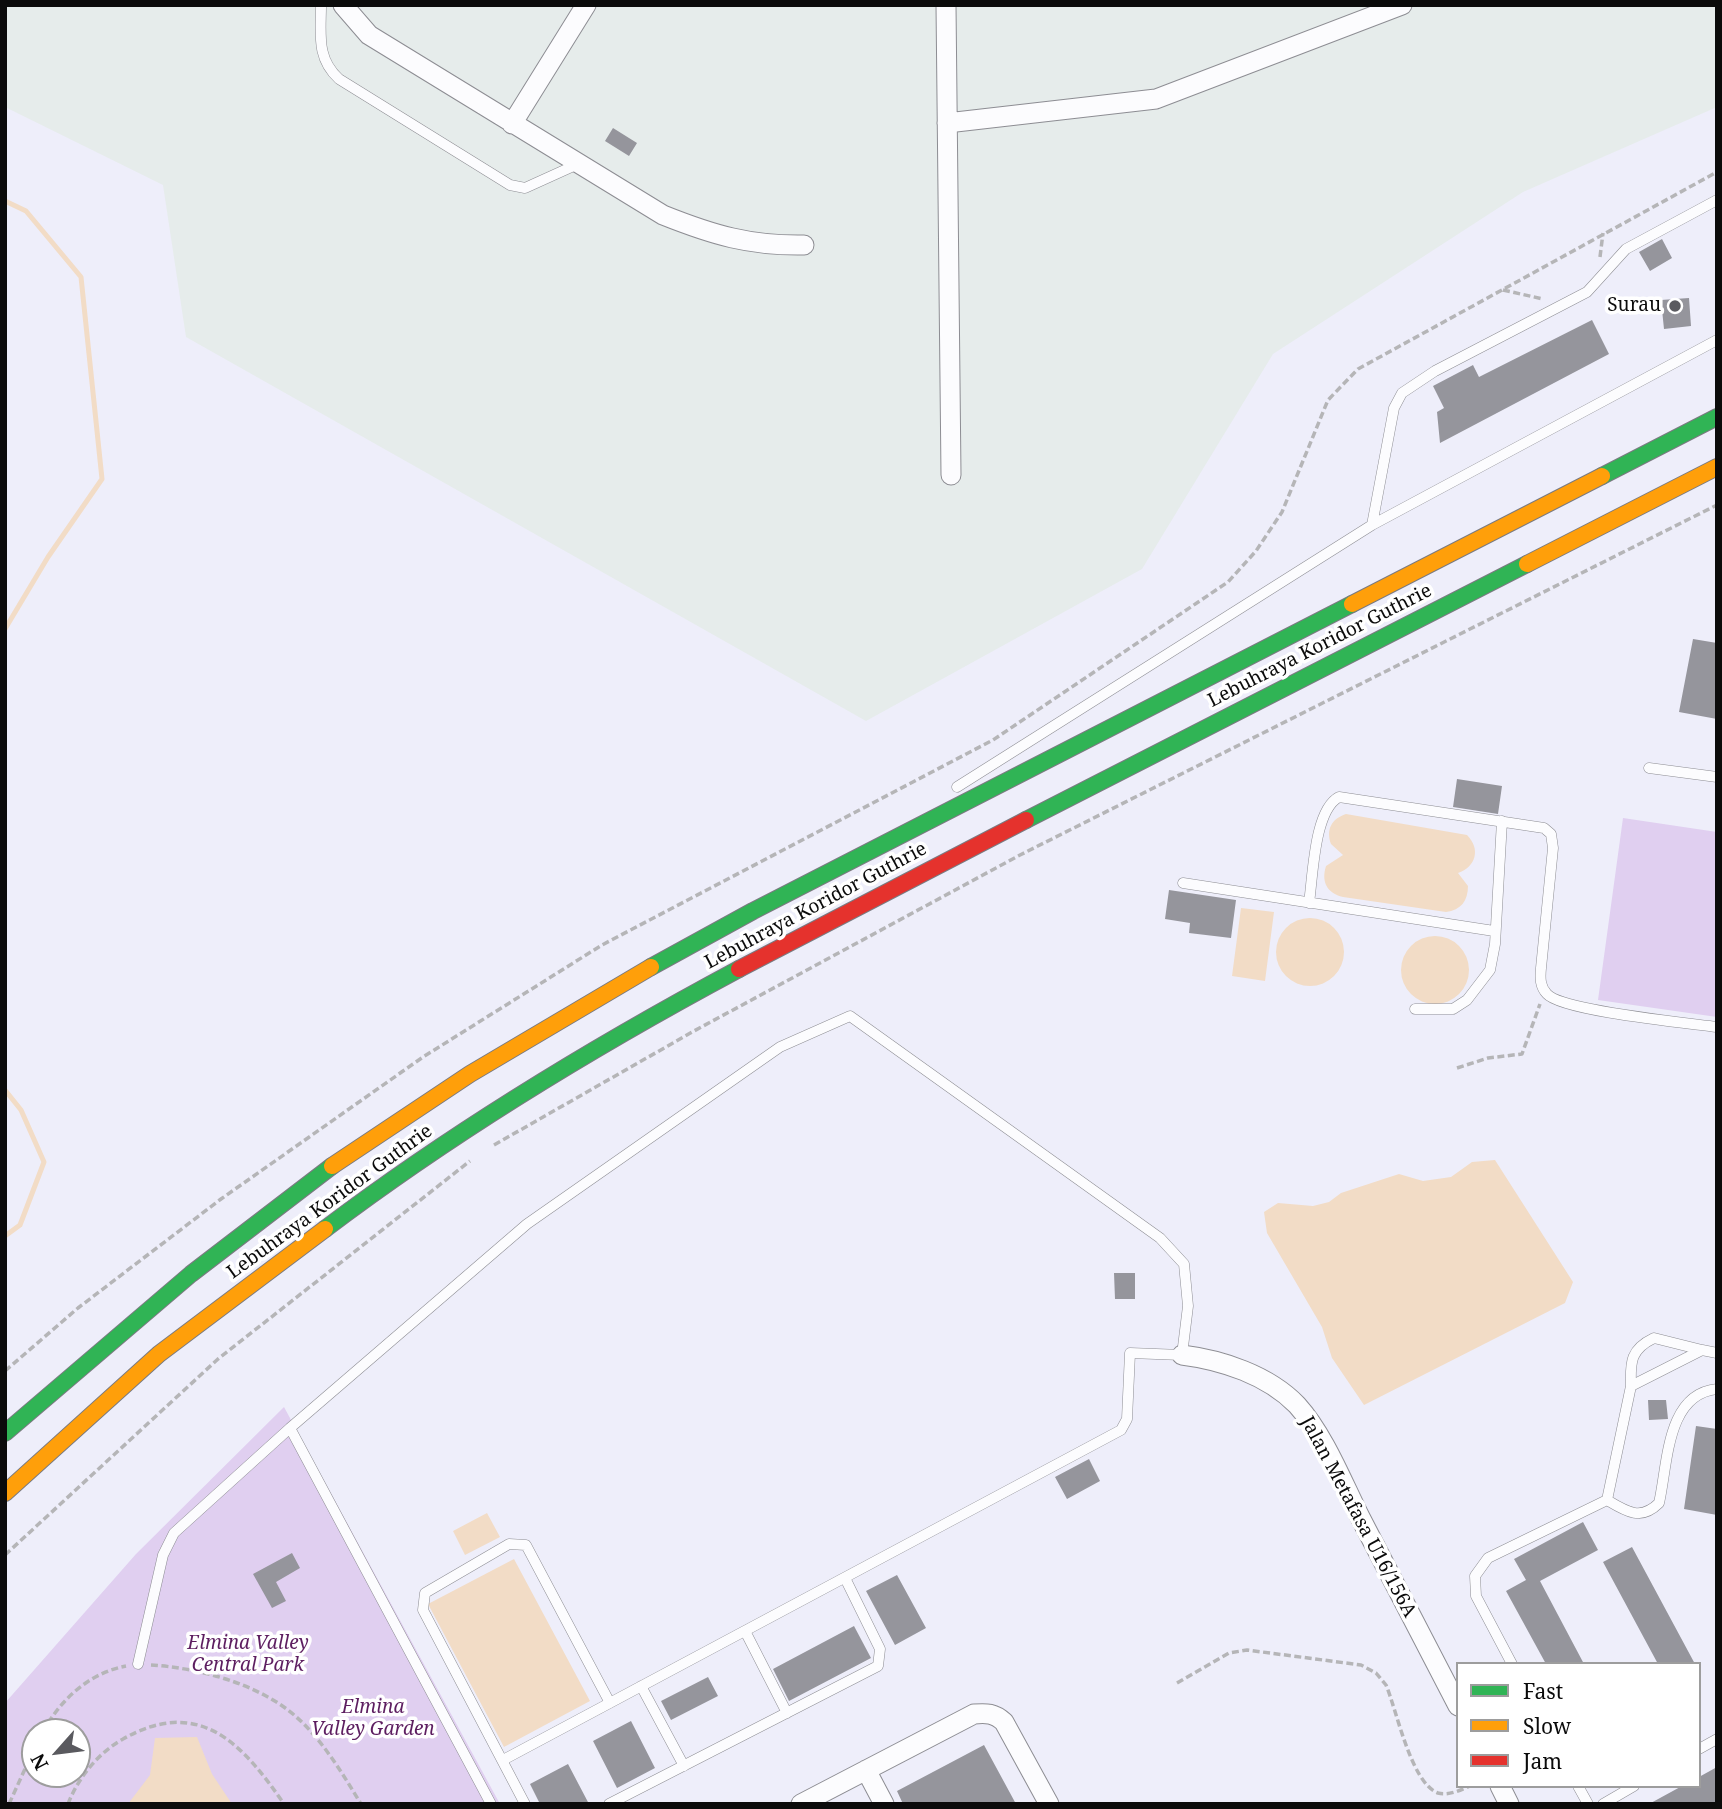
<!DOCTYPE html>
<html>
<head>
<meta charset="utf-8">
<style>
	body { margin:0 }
	#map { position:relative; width:1722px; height:1809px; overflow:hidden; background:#eeeefa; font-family:"Noto Serif",serif }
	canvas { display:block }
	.frame { position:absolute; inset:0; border:7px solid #0b0b0b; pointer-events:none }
	.legend { position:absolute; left:1456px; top:1662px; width:245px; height:126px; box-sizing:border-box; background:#fff; border:2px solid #9d9d9d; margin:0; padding:9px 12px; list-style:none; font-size:21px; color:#0b0b0b }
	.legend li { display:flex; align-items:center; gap:14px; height:35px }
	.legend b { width:35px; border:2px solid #9d9d9d }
	.north { position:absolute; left:21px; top:1718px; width:70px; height:70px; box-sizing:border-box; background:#fff; border:2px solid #9d9d9d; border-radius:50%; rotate:242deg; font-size:19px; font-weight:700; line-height:28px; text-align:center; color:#0b0b0b }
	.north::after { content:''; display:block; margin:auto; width:24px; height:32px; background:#5a5a5f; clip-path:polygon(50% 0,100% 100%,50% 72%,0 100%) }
</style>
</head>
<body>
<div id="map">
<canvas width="1722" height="1809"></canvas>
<div class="frame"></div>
<ul class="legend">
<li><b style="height:9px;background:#30b455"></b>Fast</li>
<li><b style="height:9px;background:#ff9f0a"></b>Slow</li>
<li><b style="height:9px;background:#e5322d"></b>Jam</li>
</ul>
<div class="north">N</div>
</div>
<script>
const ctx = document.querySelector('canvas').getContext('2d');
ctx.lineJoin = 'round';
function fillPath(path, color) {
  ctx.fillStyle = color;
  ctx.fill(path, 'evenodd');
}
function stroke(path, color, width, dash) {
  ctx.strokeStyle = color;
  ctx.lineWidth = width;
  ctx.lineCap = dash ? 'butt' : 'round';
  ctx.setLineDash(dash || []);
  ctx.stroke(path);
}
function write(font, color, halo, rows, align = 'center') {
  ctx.font = font + ' "Noto Serif",serif';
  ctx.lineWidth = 7;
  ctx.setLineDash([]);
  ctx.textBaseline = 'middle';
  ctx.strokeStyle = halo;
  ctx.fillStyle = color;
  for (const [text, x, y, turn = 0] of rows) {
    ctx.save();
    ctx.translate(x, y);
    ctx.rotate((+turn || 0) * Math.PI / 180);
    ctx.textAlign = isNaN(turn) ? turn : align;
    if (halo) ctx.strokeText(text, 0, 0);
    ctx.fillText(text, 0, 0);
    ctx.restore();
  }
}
fillPath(new Path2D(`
	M5,5H1717V107L1523,192L1273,354L1142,569L866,721L186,337L163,185L5,107Z`), '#e6eceb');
fillPath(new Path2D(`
	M1623,818L1717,832V1017L1598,1000Z
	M284,1407L500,1804H5V1703L136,1554ZM35,1732H77V1774H35Z`), '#e0cff0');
fillPath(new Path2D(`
	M1346,814L1467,835C1481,849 1476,867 1458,873L1468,886C1468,901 1461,910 1446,912L1343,897C1327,893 1321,882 1326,866L1343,855L1331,844C1326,830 1331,819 1346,814Z
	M1241,908L1274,912L1265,981L1232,976Z
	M1276 952a34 34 0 1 1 68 0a34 34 0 1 1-68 0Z
	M1401 970a34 34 0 1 1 68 0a34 34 0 1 1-68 0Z
	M1495,1160L1573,1282L1565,1303L1364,1405L1332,1358L1322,1327L1267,1233L1264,1212L1278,1203L1313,1206L1329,1202L1341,1193L1399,1174L1423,1181L1451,1177L1472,1162Z
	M487,1513L500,1537L465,1555L453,1531Z
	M514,1559L590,1701L504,1747L428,1604Z
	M197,1737L212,1774L232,1804H128L150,1775L155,1738Z`), '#f2dcc6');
stroke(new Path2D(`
	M5,201L26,211L81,277L102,479L48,557L5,629
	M5,1090L21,1110L44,1162L20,1225L5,1236`), '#f2dcc6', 5);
fillPath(new Path2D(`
	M613,128L637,143L629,156L605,141Z
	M1662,239L1672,258L1650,271L1639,252Z
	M1689,298L1691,326L1664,329L1661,300Z
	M1592,320L1609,354L1440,443L1437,412L1444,408L1433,386L1473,365L1479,377Z
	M1693,639L1717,643V719L1679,712Z
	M1457,779L1502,786L1498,814L1453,807Z
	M1169,890L1236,900L1231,938L1189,933L1190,923L1165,919Z
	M1114,1273H1135V1299H1115Z
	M1648,1400H1666L1668,1419L1649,1420Z
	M1696,1426L1717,1429V1515L1684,1509Z
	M1089,1459L1100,1481L1067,1499L1055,1477Z
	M1583,1522L1598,1550L1540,1581L1584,1664H1546L1506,1591L1526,1580L1514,1559Z
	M1632,1547L1695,1664H1658L1603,1562Z
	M292,1553L300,1568L276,1582L286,1601L272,1608L253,1574Z
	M897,1575L926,1628L895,1645L866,1591Z
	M854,1626L871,1658L789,1701L773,1669Z
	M708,1677L718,1696L671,1720L661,1701Z
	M631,1721L655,1768L617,1788L593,1741Z
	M984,1745L1016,1804H903L897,1791Z
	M568,1764L589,1804H540L530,1784Z
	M1717,1767V1804H1649L1682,1786H1699V1777Z`), '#95959c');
const lane = new Path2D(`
	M321,5C321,34 316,58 339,79L510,185L525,188L578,164
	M1372,525L1394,408L1402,393L1435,371L1587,292L1626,249L1717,200
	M1649,768L1717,777
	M957,787L1372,525L1717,340
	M1183,883L1494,931
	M1309,903C1313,876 1314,810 1339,797L1544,828L1551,834L1553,848L1541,968C1540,978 1540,987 1547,994C1562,1011 1688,1023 1717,1027
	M1415,1009H1453L1467,1000L1490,970L1495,944L1502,821
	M1631,1386C1630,1361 1631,1349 1654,1338L1702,1350
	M1607,1500C1627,1512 1641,1521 1659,1503C1668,1464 1666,1394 1717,1389
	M745,1631L787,1713
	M138,1664L163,1555L174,1533L290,1428
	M1512,1664L1476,1596L1475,1576L1488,1558L1607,1500L1631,1386L1702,1350L1717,1353
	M641,1686L684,1766
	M1699,1749L1717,1739
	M1578,1786L1588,1804
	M491,1804L290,1428L527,1224L780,1047L850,1016L1160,1238L1184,1264L1188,1306L1182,1355L1130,1353L1127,1419L1121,1430L503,1760
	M525,1804L423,1610L425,1593L509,1544L526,1545L610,1703
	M609,1804L878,1666L880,1649L845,1578
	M1603,1804L1634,1786`);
const street = new Path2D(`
	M343,5L369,35L663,215C713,235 750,246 804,245
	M946,5L951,475
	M947,123L1156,99L1402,5
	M512,124L586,5
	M1182,1355C1222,1360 1268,1375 1297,1405C1324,1435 1342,1481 1360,1517C1392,1580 1425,1643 1458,1706
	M866,1770L884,1804
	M1500,1786L1509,1804
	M801,1804L974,1714C987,1713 994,1713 1004,1722L1049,1804`);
const fast = new Path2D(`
	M1602,476L1717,417
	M1026,820L1527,564
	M651,967L753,911L1352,604
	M325,1229C456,1130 595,1046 739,969
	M5,1433L191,1274L332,1166`);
const slow = new Path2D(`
	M1527,564L1717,467
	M1352,604L1602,476
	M332,1166L470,1074L651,967
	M5,1493L159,1354L325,1229`);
const jam = new Path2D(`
	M739,969L1026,820`);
stroke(lane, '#8d8d93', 11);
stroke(street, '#8d8d93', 21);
stroke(fast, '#7a7a80', 18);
stroke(slow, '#7a7a80', 18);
stroke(jam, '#7a7a80', 18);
stroke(new Path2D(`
	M1600,257L1603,233
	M1503,290L1543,299
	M1457,1068L1488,1058L1522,1054L1540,1004
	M494,1145L694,1031L1020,855L1717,505
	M5,1371L78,1308L221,1199L423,1057L602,945L993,740L1228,582L1256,551L1282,512L1328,400L1358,369L1717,172
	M5,1555L218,1359L470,1161
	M151,1665C197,1668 251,1682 288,1710C319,1734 341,1771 361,1804
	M1177,1683L1229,1653L1247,1650L1361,1665L1376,1673L1386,1685C1397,1711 1411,1783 1438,1793C1448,1796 1461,1790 1470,1786
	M43,1732C60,1700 89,1673 126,1666
	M9,1804L35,1747
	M68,1804C78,1778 98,1753 123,1739C199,1696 242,1743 284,1804`), '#b5b5b7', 3.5, [7, 3.5]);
stroke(lane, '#fcfcfe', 10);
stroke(street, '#fcfcfe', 19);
stroke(fast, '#30b455', 16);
stroke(slow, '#ff9f0a', 16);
stroke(jam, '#e5322d', 16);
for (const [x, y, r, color] of [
	[1675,306,7,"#5a5a5f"]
]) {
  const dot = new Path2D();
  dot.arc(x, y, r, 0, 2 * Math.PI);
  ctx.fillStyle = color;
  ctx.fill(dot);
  stroke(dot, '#fff', 2.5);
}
write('19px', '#0b0b0b', '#fff', [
	["Surau",1661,306]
], 'right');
write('19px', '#0b0b0b', '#fff', [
	["Lebuhraya Koridor Guthrie",1320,646,-27],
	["Lebuhraya Koridor Guthrie",816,906,-28],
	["Lebuhraya Koridor Guthrie",330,1202,-36],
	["Jalan Metafasa U16/156A",1358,1517,62]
]);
write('italic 19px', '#5d1e60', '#fff', [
	["Elmina Valley",248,1644],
	["Central Park",248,1666],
	["Elmina",373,1708],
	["Valley Garden",373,1730]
]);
</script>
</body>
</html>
